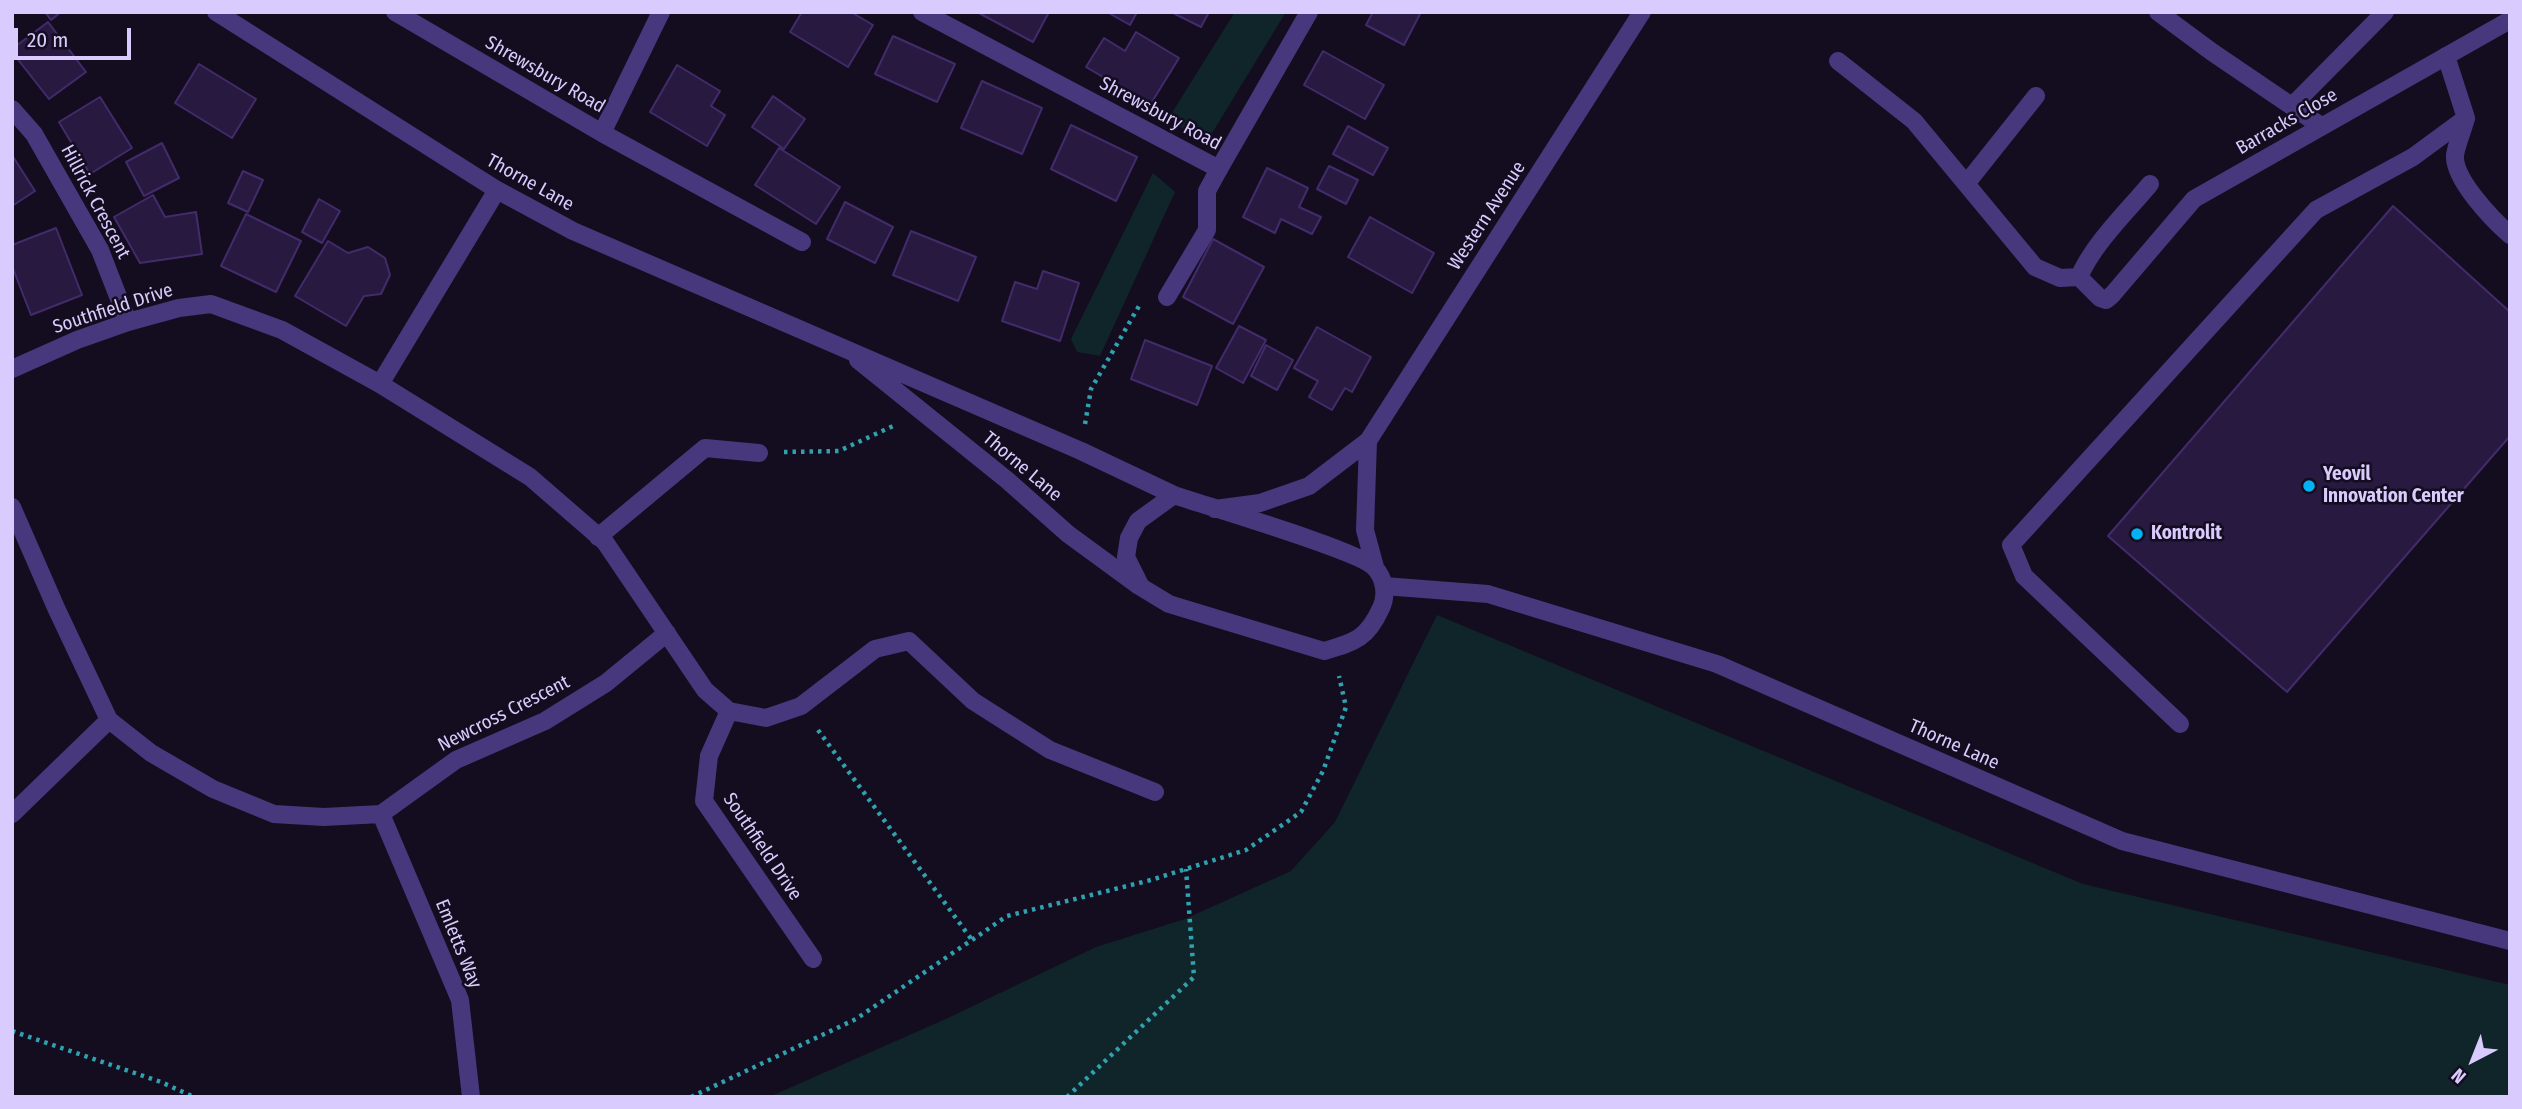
<!DOCTYPE html>
<html>
<head>
<meta charset="utf-8">
<style>
	body { margin:0 }
	#map { position:relative; width:2522px; height:1109px; overflow:hidden; background:#130d1f; font-family:"Fira Sans Condensed",sans-serif }
	canvas { display:block }
	.frame { position:absolute; inset:0; border:14px solid #dacbfe; pointer-events:none }
	.north { position:absolute; left:2438px; top:1025px; width:70px; height:70px; -webkit-text-stroke:5px #130d1f; paint-order:stroke; rotate:222deg; font-size:19px; font-weight:700; line-height:28px; text-align:center; color:#dacbfe }
	.north::after { content:''; display:block; margin:auto; width:24px; height:32px; background:#dacbfe; clip-path:polygon(50% 0,100% 100%,50% 72%,0 100%) }
	.scale { position:absolute; left:14px; top:28px; width:117px; height:32px; box-sizing:border-box; border:4px solid #dacbfe; border-top:0; padding-left:9px; font-size:21px; line-height:24px; white-space:nowrap; color:#dacbfe; -webkit-text-stroke:5px #130d1f; paint-order:stroke }
</style>
</head>
<body>
<div id="map">
<canvas width="2522" height="1109"></canvas>
<div class="frame"></div>
<div class="north">N</div>
<div class="scale">20 m</div>
</div>
<script>
const ctx = document.querySelector('canvas').getContext('2d');
ctx.lineJoin = 'round';
function fillPath(path, color) {
  ctx.fillStyle = color;
  ctx.fill(path, 'evenodd');
}
function stroke(path, color, width, dash) {
  ctx.strokeStyle = color;
  ctx.lineWidth = width;
  ctx.lineCap = dash ? 'butt' : 'round';
  ctx.setLineDash(dash || []);
  ctx.stroke(path);
}
function write(font, color, halo, rows, align = 'center') {
  ctx.font = font + ' "Fira Sans Condensed",sans-serif';
  ctx.lineWidth = 5;
  ctx.setLineDash([]);
  ctx.textBaseline = 'middle';
  ctx.strokeStyle = halo;
  ctx.fillStyle = color;
  for (const [text, x, y, turn = 0] of rows) {
    ctx.save();
    ctx.translate(x, y);
    ctx.rotate((+turn || 0) * Math.PI / 180);
    ctx.textAlign = isNaN(turn) ? turn : align;
    if (halo) ctx.strokeText(text, 0, 0);
    ctx.fillText(text, 0, 0);
    ctx.restore();
  }
}
fillPath(new Path2D(`
	M1235,12H1286L1206,143L1168,119Z
	M1153,173L1175,192L1100,356L1077,352L1071,339Z
	M1437,615L2083,884L2510,985V1097H769L948,1018L1096,947L1185,919L1291,871L1335,822Z`), '#102529');
const building = new Path2D(`
	M45,12H61L51,20Z
	M802,12H851L873,25L848,67L790,32Z
	M977,12H1049L1033,42Z
	M1107,12H1137L1130,25Z
	M1171,12H1209L1201,27Z
	M1373,12H1421L1404,45L1366,25Z
	M48,22L86,72L49,99L12,52V49Z
	M1136,32L1179,58L1150,105L1086,67L1104,38L1125,51Z
	M893,36L955,64L937,102L875,74Z
	M1323,51L1384,85L1365,119L1304,85Z
	M199,64L256,99L232,138L175,103Z
	M677,65L720,91L711,106L725,115L707,146L650,112Z
	M982,81L1042,108L1022,154L961,128Z
	M773,96L805,119L784,149L752,127Z
	M100,97L132,148L90,174L59,122Z
	M1071,125L1137,157L1116,201L1051,169Z
	M1348,126L1388,148L1373,175L1333,154Z
	M162,143L179,178L144,196L126,162Z
	M779,148L840,187L816,224L755,185Z
	M12,155L35,191L12,206Z
	M1329,166L1358,180L1346,204L1317,189Z
	M1267,168L1308,188L1299,207L1321,217L1312,234L1281,219L1275,233L1243,217Z
	M243,171L263,180L248,212L228,203Z
	M153,195L165,217L196,212L202,254L140,263L114,217Z
	M319,199L340,211L322,243L302,232Z
	M845,202L893,227L875,263L827,239Z
	M2393,206L2510,312V436L2287,692L2108,536Z
	M246,214L301,241L276,292L221,266Z
	M1370,217L1434,253L1412,293L1348,257Z
	M56,228L82,295L31,315L12,266V245Z
	M911,231L976,257L958,301L893,275Z
	M1213,239L1264,267L1233,324L1183,297Z
	M328,241L348,253L368,247L385,258L390,275L381,294L364,296L346,326L295,296Z
	M1043,271L1079,283L1060,341L1002,321L1015,282L1037,289Z
	M1239,326L1266,340L1243,383L1216,368Z
	M1317,327L1371,357L1352,392L1345,388L1332,410L1309,397L1318,381L1294,368Z
	M1145,340L1212,366L1197,405L1131,379Z
	M1266,345L1293,360L1277,390L1251,376Z`);
fillPath(building, '#271940');
stroke(building, '#432b6b', 2);
stroke(new Path2D(`
	M1085,424L1091,389L1139,306
	M784,452L839,451L893,426
	M818,730L972,940
	M12,1031L161,1082L194,1097
	M691,1097L856,1019L1007,916L1151,880L1246,850L1301,812L1323,771L1346,707L1339,676
	M1067,1097L1194,977L1186,869`), '#2fa1af', 4.5, [3.5, 5]);
stroke(new Path2D(`
	M2158,12L2212,52L2321,126
	M1838,61L1914,121L2035,267L2060,278L2079,277
	M2292,106L2385,12
	M2466,118C2463,130 2457,143 2455,155C2453,179 2493,220 2510,235
	M1966,184L2036,96
	M2112,295L2106,300L2100,298L2079,277C2094,243 2126,213 2150,184
	M1167,297L1207,230V191L1219,169
	M2180,724L2024,576L2011,545L2316,210L2413,157L2466,118L2446,56`), '#47387e', 18);
stroke(new Path2D(`
	M395,12L602,133L802,242
	M922,12L1219,169L1309,12
	M12,109L34,134L100,250L128,322
	M602,133L661,12
	M2112,295L2194,199L2510,20
	M12,369L77,340L128,322L179,308L211,304L282,330L380,384L530,477L605,542L705,690L729,711L766,718L801,706L875,649L909,641L973,701L1050,750L1155,792
	M380,384L497,190
	M12,507L57,610L109,720L151,753L213,789L274,814L324,817L381,814L456,760L545,721L606,683L667,633
	M598,537L705,448L759,453
	M1384,586L1488,594L1717,664L2122,841L2510,941
	M729,711L709,756L704,801L813,959
	M12,814L109,720
	M381,814L460,1000L471,1097`), '#47387e', 18);
stroke(new Path2D(`
	M216,12L497,190L573,231L1081,451L1174,495
	M858,360L1007,480L1068,534L1139,586
	M1368,441L1365,530L1375,567
	M1174,495C1206,506 1361,551 1375,568C1385,579 1387,596 1381,608C1367,639 1355,642 1324,651L1169,604L1141,587L1126,557L1129,538L1138,521Z
	M1215,509L1260,503L1309,486L1368,441L1642,12`), '#47387e', 18);
for (const [x, y, r, color] of [
	[2309,486,7,"#03b2f3"],
	[2137,534,7,"#03b2f3"]
]) {
  const dot = new Path2D();
  dot.arc(x, y, r, 0, 2 * Math.PI);
  ctx.fillStyle = color;
  ctx.fill(dot);
  stroke(dot, '#130d1f', 2.5);
}
write('19px', '#dacbfe', '#130d1f', [
	["Shrewsbury Road",545,75,30],
	["Shrewsbury Road",1160,114,28],
	["Barracks Close",2287,122,-30],
	["Thorne Lane",530,183,29],
	["Hillrick Crescent",95,202,62],
	["Western Avenue",1487,216,-57],
	["Southfield Drive",113,309,-18],
	["Thorne Lane",1022,467,40],
	["Newcross Crescent",504,714,-27],
	["Thorne Lane",1954,745,24],
	["Southfield Drive",762,847,56],
	["Emletts Way",458,944,68]
]);
write('bold 19px', '#dacbfe', '#130d1f', [
	["Yeovil",2323,475],
	["Innovation Center",2323,497],
	["Kontrolit",2151,534]
], 'left');
</script>
</body>
</html>
